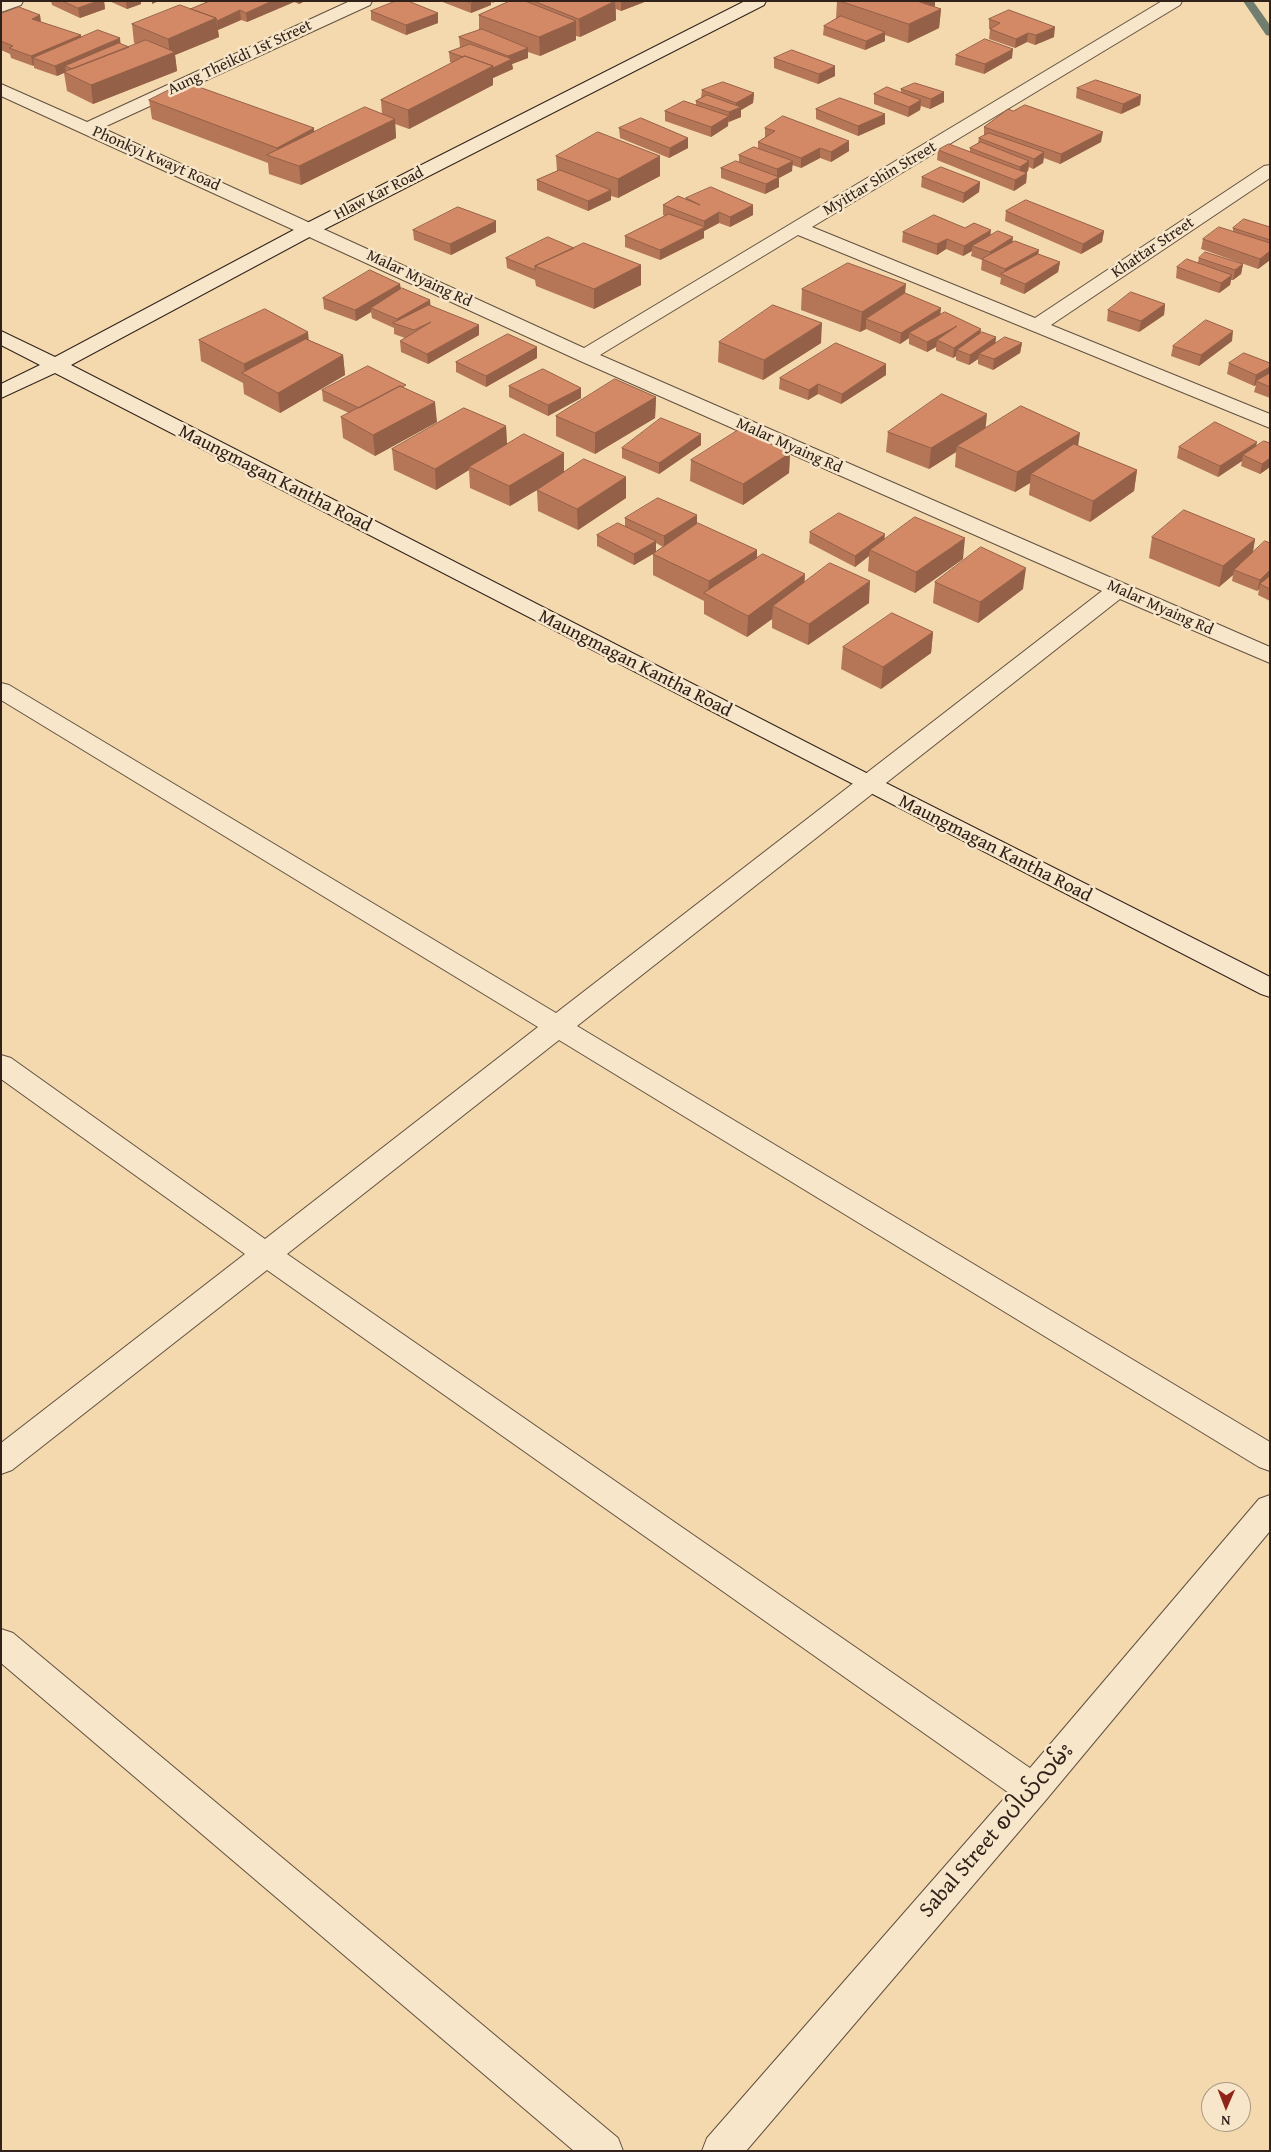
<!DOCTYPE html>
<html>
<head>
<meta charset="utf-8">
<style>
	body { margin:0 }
	#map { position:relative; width:1271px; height:2152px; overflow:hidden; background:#f4d9ae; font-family:"Gentium Book Plus",serif }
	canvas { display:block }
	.frame { position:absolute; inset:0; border:2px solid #30221a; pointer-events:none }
	.north { position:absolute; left:1201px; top:2082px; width:50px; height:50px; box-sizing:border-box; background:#f8e6ca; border:1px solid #a89884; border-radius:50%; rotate:181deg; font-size:14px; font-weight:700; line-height:20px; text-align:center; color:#30221a }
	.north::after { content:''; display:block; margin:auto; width:18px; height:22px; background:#8f2418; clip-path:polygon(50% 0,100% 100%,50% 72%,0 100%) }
</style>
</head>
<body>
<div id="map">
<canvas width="1271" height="2152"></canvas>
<div class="frame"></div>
<div class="north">N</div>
</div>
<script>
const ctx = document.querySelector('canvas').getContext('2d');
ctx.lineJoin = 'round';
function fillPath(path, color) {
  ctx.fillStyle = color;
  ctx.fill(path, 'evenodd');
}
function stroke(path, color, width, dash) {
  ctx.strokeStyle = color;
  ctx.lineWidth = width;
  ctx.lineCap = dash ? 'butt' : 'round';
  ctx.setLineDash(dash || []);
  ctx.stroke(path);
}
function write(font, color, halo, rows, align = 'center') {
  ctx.font = font + ' "Gentium Book Plus","Noto Sans Myanmar",serif';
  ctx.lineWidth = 5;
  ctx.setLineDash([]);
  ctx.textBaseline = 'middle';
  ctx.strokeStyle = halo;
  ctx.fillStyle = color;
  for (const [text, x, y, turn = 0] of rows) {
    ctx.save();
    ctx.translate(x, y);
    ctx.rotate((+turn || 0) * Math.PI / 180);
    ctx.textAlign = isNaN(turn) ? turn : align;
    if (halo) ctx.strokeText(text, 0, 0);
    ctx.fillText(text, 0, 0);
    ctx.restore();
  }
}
fillPath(new Path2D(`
	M1243,1H1253L1270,25V36L1266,35Z`), '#717d6f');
const street = new Path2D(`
	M1,1H23L21,5L1,12Z
	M350,1H372L370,5L102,128L584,348L1162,1H1182L1180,5L812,227L1035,318L1264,166L1270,165V178L1051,325L1270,414V428L798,235L600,355L1270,647V663L1120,599L577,1026L1270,1442V1471L1259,1467L559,1040L287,1254L1030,1768L1259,1499L1270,1495V1531L1045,1801L746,2151H702L707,2138L1009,1793L267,1270L12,1470L1,1474V1443L245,1254L1,1079V1055L11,1058L265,1239L538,1027L1,700V683L9,685L556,1013L1102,591L578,360L1,96V84L87,122Z
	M1,1629L13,1633L618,2138L623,2151H574L1,1663Z`);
const secondary = new Path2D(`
	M745,1H766L764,5L317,233L71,365L878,779L1270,977V997L1261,994L55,373L1,398V384L40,365L1,345V331L55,357L303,225Z`);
stroke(street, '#61503f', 2);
stroke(secondary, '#30221a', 2);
fillPath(street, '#f8e6ca');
fillPath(secondary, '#f8e6ca');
fillPath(new Path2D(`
	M51,1H104L105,9L80,18L52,5Z
	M109,1H141V4L127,9Z
	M205,1H305L299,4L294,2L247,22L241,20L218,30L219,37L175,55L177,71L93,104L67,91L64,73L57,76L34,68V65L33,66L11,58L10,54L1,50V14L40,15L41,22L81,37L129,47L136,44L134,43L132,24L191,9L205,3Z
	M440,1H496L493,3L491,2V5L471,13Z
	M510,1H647L621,11L616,9V20L580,37L576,36V40L540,56L528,52V58L512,64L513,69L493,78V85L409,129L395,124L396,138L301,185L269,174L268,163L152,119L149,100L314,128V132L382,114L381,100L452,63L450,62L449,52L461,48L460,47L459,37L479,30V15Z
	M837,1H935V6L933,7L941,9L939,28L908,43L885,35V41L865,50L823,35L824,26L836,19Z
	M371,11L438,13V23L406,35L371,20Z
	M989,19L1054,37L1035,45L1027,42L1015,48L989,39L990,29H989Z
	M956,55L1012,58L984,74L955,65Z
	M774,58L835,76L818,84L774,68Z
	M1077,88L1141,95L1140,105L1121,114L1076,98Z
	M901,89L944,92V102L930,109L921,106L920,110L908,117L874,104V94L901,92Z
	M702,90L754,93L753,103L741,110V117L728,122V126L711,137L665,121V111L696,105V101L701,98Z
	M816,109L885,124L858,136L816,119Z
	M984,127L1101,142L1060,164L1044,158L1043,163L1033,169L1029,167L1028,171L1027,172L1026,183L1014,191L937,160L938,150L970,151V148L978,143L979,138L984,136Z
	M619,128L688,138V148L669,158L620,138Z
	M765,128L849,141V151L831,162L820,158L801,168L792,165V171L779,178V187L765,194L721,178V168L739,162V155L758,149V142L765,138Z
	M556,156L660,176L618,198L611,196V200L588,211L537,190V180L557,171Z
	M922,177L980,182L979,192L963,203L921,187Z
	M686,198L753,205V215L730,227L719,223L704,231V238L660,260L625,247V236L665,216L663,215V205L686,200Z
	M1006,211L1104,231L1102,242L1081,254L1005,221Z
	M496,221V232L451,255L414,240L413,230Z
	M1270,227V260L1258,269L1201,249L1203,239L1233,231V228Z
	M965,228L1013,242L1038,254L1060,262L1058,272L1024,294L1000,284L1001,278L981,270L982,260L971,256L972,251L963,256L946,249L937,255L902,242L903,232Z
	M574,248L641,265V285L594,309L536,286L535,280L507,268L506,258Z
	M1199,258L1243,264L1241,274L1233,280H1231L1230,285L1219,293L1176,278L1177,267L1198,262Z
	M400,284L401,289L430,305L479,335L428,364L401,352L400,341L405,338L394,334V328L372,318L371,312L356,321L324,309L323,298Z
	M802,289L905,293L941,315L981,333L996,337L995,343H1022L1020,353L993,370L978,364V359L969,365L956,360V356L953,358L936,351V347L927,352L909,344V338L900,344L866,329L860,332L801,310Z
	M1165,304L1164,315L1139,332L1107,321L1108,310Z
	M199,340H309L343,355L345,375L280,413L244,394L243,383L201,361Z
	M1232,341L1199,366L1171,356L1173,346Z
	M719,342L821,343L763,380L718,362Z
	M537,347V358L486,387L456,372V362Z
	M1229,363H1270V398L1254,392L1256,385L1254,386L1227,374Z
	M886,364V375L841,404L818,394L808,400L779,389L780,378Z
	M509,386L581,388V398L548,416L509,397Z
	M407,389L437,422L375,456L343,438L341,417L349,413L323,401L322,390Z
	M656,397L655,418L595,454L556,436V416Z
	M506,426L507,444L564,472L626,477V498L578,530L538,511L537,490L510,506L470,488L469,470L436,490L394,470L392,449Z
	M986,428L1078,446L1137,470L1134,491L1090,522L1029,495L1030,483L1015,492L955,467L956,452L929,469L886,452L888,432Z
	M701,434V445L659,474L622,458V448Z
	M1270,443V467L1260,474L1241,466L1242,461L1218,477L1177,458L1179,447L1257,446Z
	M790,453L789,473L743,505L690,481L691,460Z
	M625,518L697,524L757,550V558L805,582L869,603L808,645L772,628V619L747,637L704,614V601L653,575V554L634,565L597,546V535L625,526ZM656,543L663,547L656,552Z
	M810,532L885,539L963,559L915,593L868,571L869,556L855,567L809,543Z
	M1152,537L1255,539L1253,553L1270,543V601L1258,595L1259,589L1257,591L1232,581L1233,575L1219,587L1149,558Z
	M935,582L1023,589L978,623L933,603Z
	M933,632L931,653L881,689L841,669L843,647Z`), '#b57658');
fillPath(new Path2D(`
	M98,1H104L105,9L80,18L78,8Z
	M126,1H141V4L127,9Z
	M152,1H159L152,4Z
	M272,1H294V2L247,22L246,13Z
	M298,1H305L299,4Z
	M476,1H491V5L471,13V3Z
	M615,1L616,20L580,37L579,19Z
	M621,1H647L621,11Z
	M925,1H935V6L914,16L915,6Z
	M941,9L939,28L908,43L909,24Z
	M240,10L241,20L218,30L217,21Z
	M438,13V23L406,35V25Z
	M40,15L41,25L32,19Z
	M216,18L219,37L175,55L177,71L93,104L91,85L170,54L168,39Z
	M576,21V40L540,56L539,37Z
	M1055,27L1054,37L1035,45L1036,35Z
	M885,32V41L865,50L866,41Z
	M1028,33L1027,42L1015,48L1016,39Z
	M81,35L82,44L33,58L34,65L33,66L31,56Z
	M120,38L121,48L65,66L66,72L57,76L55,66Z
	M528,48V58L512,64L513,69L493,78V85L409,129L408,110L493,66L508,61V56Z
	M1013,49L1012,58L984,74L985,64Z
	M835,66V76L818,84L819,74Z
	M944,92V102L930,109L931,99Z
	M754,93L753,103L741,110V117L729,122V112L736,109V103Z
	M1141,95L1140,105L1121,114L1123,104Z
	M921,100L920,110L908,117L909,107Z
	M885,114V124L858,136V126Z
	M729,116L728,126L711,137V127Z
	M395,119L396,138L301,185L299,166Z
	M314,128L315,148L278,159L277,148Z
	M1103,132L1101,142L1060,164L1061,154Z
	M688,138V148L669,158L670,148Z
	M849,141V151L831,162V152Z
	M820,148V158L801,168V158Z
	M1044,152L1043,163L1033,169L1034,159Z
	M660,156V176L618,198V179Z
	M793,161L792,171L779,178V187L765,194L766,184L777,178V169Z
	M1029,161L1028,171L1019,177L1020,167Z
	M1027,173L1026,183L1014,191L1015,180Z
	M980,182L979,192L963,203L964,193Z
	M611,190V200L588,211V201Z
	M753,205V215L730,227V217Z
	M719,212V223L704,231V238L660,260V250L704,228V221Z
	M496,221V232L451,255L450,244Z
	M991,230L990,240L972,246V251L963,256L964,246Z
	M1104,231L1102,242L1081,254L1083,244Z
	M1013,237L1012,247L989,262L990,252Z
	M947,239L946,249L937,255V244Z
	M1039,250L1037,260L1004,275L1005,269Z
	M1270,251V260L1258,269L1260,259Z
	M1060,262L1058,272L1024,294L1025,284Z
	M1243,264L1241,274L1233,280L1235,270Z
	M641,265V285L594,309V289Z
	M1232,275L1230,285L1219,293L1221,283Z
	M400,284L401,294L371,308V312L356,321L355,310Z
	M906,284L904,304L866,319V329L860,332L862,312Z
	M430,300L431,310L397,325V319Z
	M1165,304L1164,315L1139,332L1141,321Z
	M941,308L940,319L909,333V338L900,344L901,333Z
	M822,323L821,343L763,380L764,360Z
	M479,325V335L428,364L427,354Z
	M957,326L937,340L936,347L927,352V342Z
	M981,329L980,340L957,350L956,356L953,358L954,348Z
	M1233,331L1232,341L1199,366L1201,355Z
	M308,332L310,353L245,375L244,364Z
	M996,337L995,347L979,354L978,359L969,365L970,355Z
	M1022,343L1020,353L993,370L994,359Z
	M537,347V358L486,387V376Z
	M343,355L345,375L280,413L278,393Z
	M886,364V375L841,404L842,394Z
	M1270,367V376L1256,381V385L1254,386L1256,375Z
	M818,384V394L808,400L809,390Z
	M581,388V398L548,416V405Z
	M656,397L655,418L595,454V433Z
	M435,402L437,422L375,456L373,435Z
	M987,414L985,434L957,446L956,452L929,469L931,448Z
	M506,426L507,447L469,467V470L436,490L435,469Z
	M1080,433L1077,453L1031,474L1030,483L1015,492L1017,472Z
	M701,434V445L659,474V463Z
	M1257,442L1255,452L1243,455L1242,461L1218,477L1220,466Z
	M564,453V474L510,506L509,486Z
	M790,453L789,473L743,505V484Z
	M1270,458V467L1260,474L1262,464Z
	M1137,470L1134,491L1090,522L1093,501Z
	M626,477V498L578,530L577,509Z
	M697,515V526L664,547V536Z
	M885,534L884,545L870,550L869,556L855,567V556Z
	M965,538L963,559L915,593L916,572Z
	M1255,539L1251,560L1234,570L1233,575L1219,587L1223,566Z
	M656,541V552L634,565V554Z
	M757,550V571L708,595L709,581Z
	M1026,568L1023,589L978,623L980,602Z
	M1270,570V579L1260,584L1259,589L1257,591L1260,580Z
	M805,574L804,595L773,606L772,619L747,637L748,616Z
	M870,581L869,603L808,645L809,624Z
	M933,632L931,653L881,689L883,667Z`), '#946047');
const building = new Path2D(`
	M63,1H98L78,8Z
	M210,1H272L246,13L240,10L217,21L216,18L191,9Z
	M396,1H408L438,13L406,25L371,11Z
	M466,1H476L471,3Z
	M510,1H525L576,21L539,37L479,15Z
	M534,1H615L579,19Z
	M840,1H917L941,9L909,24Z
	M180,5L216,18L168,39L132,24Z
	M19,7L40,15L32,19L81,35L31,56L9,48L13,46L1,41V14Z
	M1009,10L1055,27L1036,35L1028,33L1016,39L990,29L1000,23L989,19Z
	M841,16L885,32L866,41L824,26Z
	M482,29L528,48L508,56L459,37Z
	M98,30L120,38L55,66L33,58Z
	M985,39L1013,49L985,64L956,55Z
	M146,40L175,52L91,85L64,72Z
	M119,43L129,47L72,69L65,66Z
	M470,44L512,59L493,68V66L465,56L463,57L449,52Z
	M792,50L835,66L819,74L774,58Z
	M465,56L493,66L408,110L381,100Z
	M1096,80L1141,95L1123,104L1077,88Z
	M185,82L314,128L277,148L149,100Z
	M723,82L754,93L736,103L702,90Z
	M915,83L944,92L931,99L901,89Z
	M887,87L921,100L909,107L874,94Z
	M707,95L741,107L729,112L696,101Z
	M840,98L885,114L858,126L816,109Z
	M684,101L729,116L711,127L665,111Z
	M1025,105L1103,132L1061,154L984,127L1008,109L1013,111Z
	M365,107L395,119L299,166L267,155Z
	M783,116L849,141L831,152L820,148L801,158L758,142L775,131L765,128Z
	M641,118L688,138L670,148L619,128Z
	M598,132L660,156L618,179L556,156Z
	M989,133L1044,152L1034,159L979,138Z
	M981,142L1029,161L1020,167L970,148Z
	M949,144L1027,173L1015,180L938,150Z
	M754,147L793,161L777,169L739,155Z
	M736,161L779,177L766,184L721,168Z
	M941,167L980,182L964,193L922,177Z
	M560,170L611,190L588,201L537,180Z
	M711,187L753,205L730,217L719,212L704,221L663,205L678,196L700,205L686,198Z
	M1026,200L1104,231L1083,244L1006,211Z
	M458,207L496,221L450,244L413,230Z
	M669,214L705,227L660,250L625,236Z
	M934,215L965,228L974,223L991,230L964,246L947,239L937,244L903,232Z
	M1244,219L1270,227V240L1233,228Z
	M1219,227L1270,243V251L1260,259L1203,239Z
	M998,231L1013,237L990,252L972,246Z
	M548,237L574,248L535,266V270L506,258Z
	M1015,241L1039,250L1005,269L982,259Z
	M584,243L641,265L594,289L535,266Z
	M1205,252L1243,264L1235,270L1199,258Z
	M1038,254L1060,262L1025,284L1001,274Z
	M1187,259L1232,275L1221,283L1177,267Z
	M848,263L906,284L862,312L802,289Z
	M370,270L400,284L355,310L323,298Z
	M402,288L430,300L397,319L371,308Z
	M1131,292L1165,304L1141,321L1108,310Z
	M905,293L941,308L901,333L866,319Z
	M429,305L479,325L427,354L400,341L431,322L414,330L393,323Z
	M773,305L822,323L764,360L719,342Z
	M265,309L308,332L244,364L199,340Z
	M945,312L981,329L954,348L937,340L957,326L927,342L909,333Z
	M1206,320L1233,331L1201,355L1173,346Z
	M982,332L996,337L970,355L957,350Z
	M508,334L537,347L486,376L456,362Z
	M1005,337L1022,343L994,359L979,354Z
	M306,339L343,355L278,393L242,373Z
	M836,343L886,364L842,394L818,384L809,390L780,378Z
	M1244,353L1270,363V367L1256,375L1229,363Z
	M368,366L406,385L402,387L400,386L359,408L322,390Z
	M543,369L581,388L548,405L509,386Z
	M1270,373V387L1256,381Z
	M615,379L656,397L595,433L556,416Z
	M400,386L435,402L373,435L341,417Z
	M942,394L987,414L931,448L888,432Z
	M1021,406L1080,433L1017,472L957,446Z
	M464,408L506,426L435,469L392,449Z
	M661,418L701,434L659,463L622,448Z
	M1215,422L1257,442L1220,466L1179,447Z
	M740,429L790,453L743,484L691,460Z
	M524,434L564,453L509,486L469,467Z
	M1264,441L1270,443V458L1262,464L1243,455Z
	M1074,444L1137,470L1093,501L1031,474Z
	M584,459L626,477L577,509L537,490Z
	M658,498L697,515L664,536L625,518Z
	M1184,510L1255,539L1223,566L1152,537Z
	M839,513L885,534L855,556L810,532Z
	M915,517L965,538L916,572L870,550Z
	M618,523L656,541L634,554L597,535Z
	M698,523L757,550L709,581L653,554Z
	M1265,541L1270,543V570L1260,580L1234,570Z
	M981,547L1026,568L980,602L935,582Z
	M763,554L805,574L748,616L704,593Z
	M830,563L870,581L809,624L773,606Z
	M1270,576V589L1260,584Z
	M892,613L933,632L883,667L843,647Z`);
fillPath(building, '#d38966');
stroke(building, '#946047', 1);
write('16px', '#30221a', '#f8e6ca', [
	["Aung Theikdi 1st Street",240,58,-25],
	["Phonkyi Kwayt Road",156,159,24],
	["Myittar Shin Street",880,179,-31],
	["Hlaw Kar Road",379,194,-27],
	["Khattar Street",1153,248,-34],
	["Malar Myaing Rd",419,279,25],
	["Malar Myaing Rd",789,446,24],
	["Malar Myaing Rd",1160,608,24]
]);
write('19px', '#30221a', '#f8e6ca', [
	["Maungmagan Kantha Road",275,479,27],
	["Maungmagan Kantha Road",635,664,27],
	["Maungmagan Kantha Road",995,849,27]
]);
write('22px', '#30221a', '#f8e6ca', [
	["Sabal Street စပါယ်လမ်း",997,1831,-49]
]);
</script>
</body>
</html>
